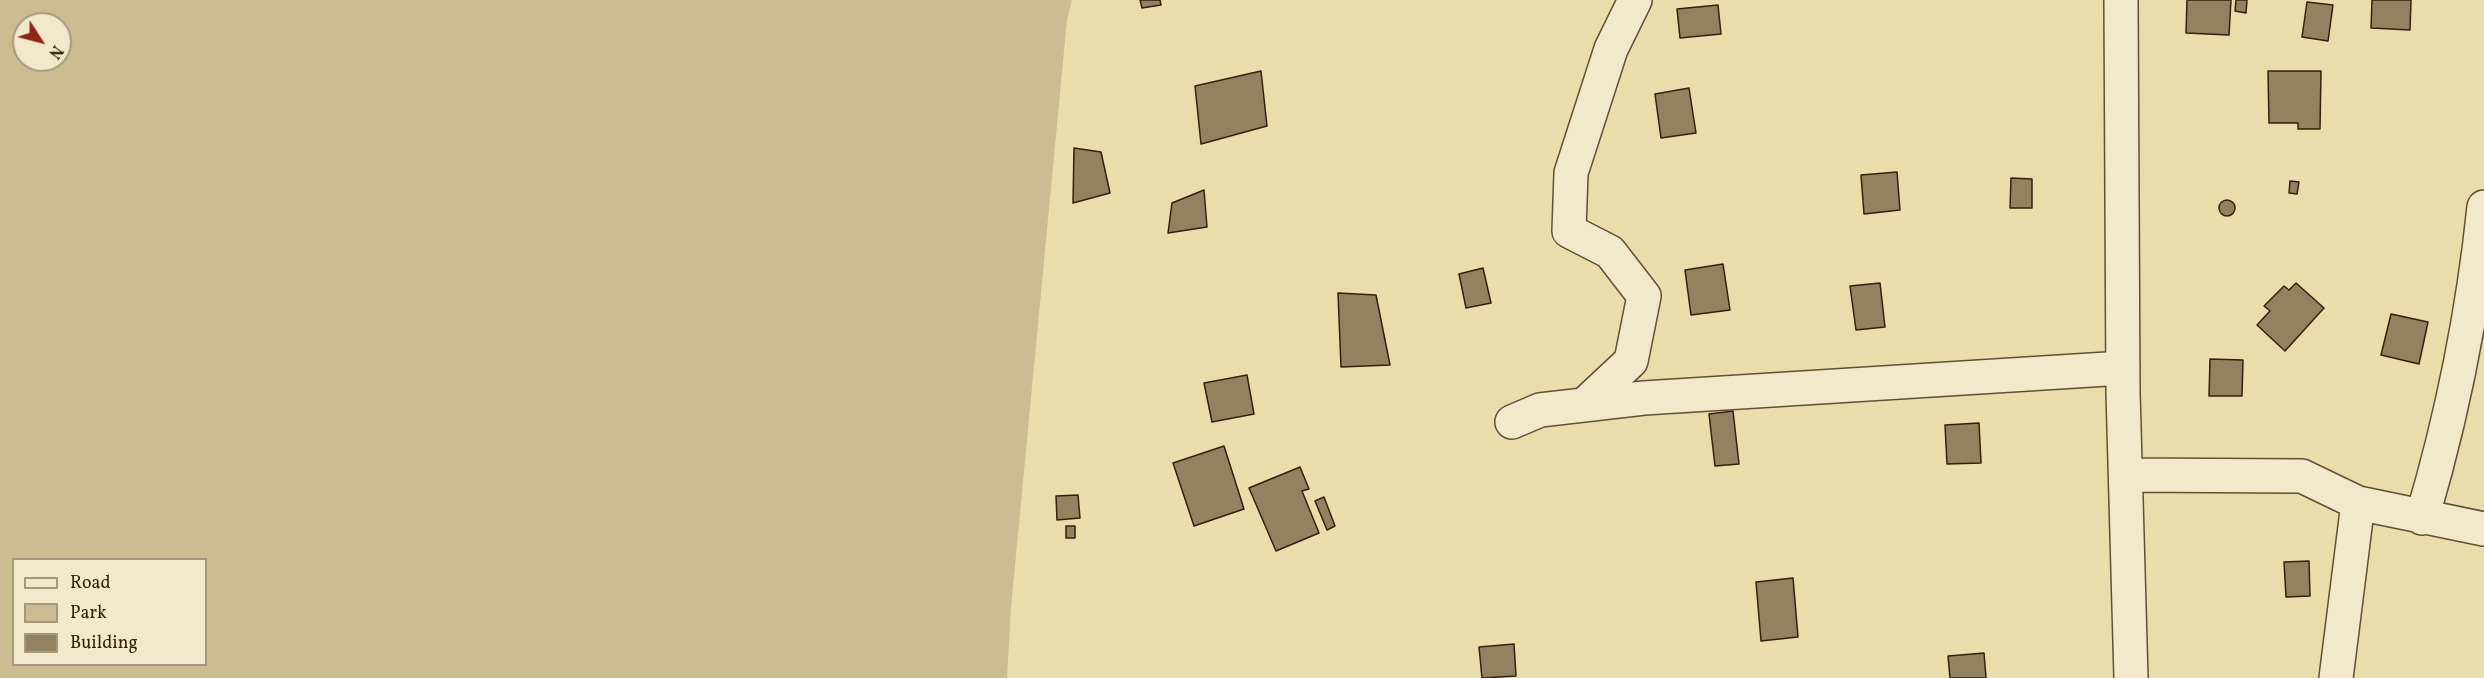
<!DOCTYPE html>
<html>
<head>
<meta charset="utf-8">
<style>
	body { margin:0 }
	#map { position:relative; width:2484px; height:678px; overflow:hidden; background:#eaddac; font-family:Vollkorn,serif }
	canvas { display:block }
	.legend { position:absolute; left:12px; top:558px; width:195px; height:108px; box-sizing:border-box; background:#f1e9c9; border:2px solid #a6987d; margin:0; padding:8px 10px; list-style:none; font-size:18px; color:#351f0c }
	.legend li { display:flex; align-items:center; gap:12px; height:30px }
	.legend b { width:30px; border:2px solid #a6987d }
	.north { position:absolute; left:12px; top:12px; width:60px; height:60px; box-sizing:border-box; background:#f1e9c9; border:2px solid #a6987d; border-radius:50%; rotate:126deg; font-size:16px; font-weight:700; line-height:24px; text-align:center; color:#351f0c }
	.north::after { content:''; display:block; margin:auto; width:21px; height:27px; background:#8f2418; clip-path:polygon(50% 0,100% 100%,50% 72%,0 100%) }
</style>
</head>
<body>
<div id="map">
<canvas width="2484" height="678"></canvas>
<ul class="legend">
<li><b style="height:8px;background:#f1e9c9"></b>Road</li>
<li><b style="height:16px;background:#cbbd91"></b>Park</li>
<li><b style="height:16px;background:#93825f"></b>Building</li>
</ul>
<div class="north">N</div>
</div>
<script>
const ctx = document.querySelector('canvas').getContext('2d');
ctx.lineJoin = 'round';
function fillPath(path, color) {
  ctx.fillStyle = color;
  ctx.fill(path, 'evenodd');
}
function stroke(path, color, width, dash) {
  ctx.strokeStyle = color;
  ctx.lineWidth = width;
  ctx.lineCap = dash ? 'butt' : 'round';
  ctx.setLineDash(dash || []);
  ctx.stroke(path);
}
fillPath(new Path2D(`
	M0,0H1072L1067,20L1011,608L1007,678H0ZM24,24H60V60H24ZM14,560H206V664H14Z`), '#cbbd91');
const building = new Path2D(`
	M1140,0H1160L1161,5L1142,8Z
	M2187,0H2231L2229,35L2186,33Z
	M2236,0H2247L2246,13L2235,11Z
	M2372,0H2411L2410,30L2371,28Z
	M2307,2L2333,5L2328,41L2302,37Z
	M1718,5L1721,34L1680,38L1677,9Z
	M1261,71L1267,126L1201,144L1195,86Z
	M2268,71H2321L2320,129H2298V123H2269Z
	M1689,88L1696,133L1661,138L1655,94Z
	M1074,148L1101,152L1110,193L1073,203Z
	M1897,172L1900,210L1864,214L1861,175Z
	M2011,178L2032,179V208H2010Z
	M2290,181L2299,182L2297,194L2289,193Z
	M1204,190L1207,227L1168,233L1172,203Z
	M2219 208a8 8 0 1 1 16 0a8 8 0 1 1-16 0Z
	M1723,264L1730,310L1691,315L1685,270Z
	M1483,268L1491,303L1466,308L1459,274Z
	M1880,283L1885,327L1856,330L1850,286Z
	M2296,283L2324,308L2285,351L2257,325L2270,311L2264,306L2284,286L2289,290Z
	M1338,293L1376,295L1390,365L1341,367Z
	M2391,314L2428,322L2419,364L2381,355Z
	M2210,359L2243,360L2242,396H2209Z
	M1247,375L1254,414L1212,422L1204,383Z
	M1733,411L1739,464L1715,466L1709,414Z
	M1979,423L1981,463L1947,464L1945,425Z
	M1224,446L1244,509L1194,526L1173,463Z
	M1300,467L1309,489L1302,491L1319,533L1276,551L1249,488Z
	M1078,495L1080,518L1057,520L1056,496Z
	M1324,497L1335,526L1327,530L1315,501Z
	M1066,526H1075V538H1066Z
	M2309,561L2310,596L2286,597L2284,562Z
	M1793,578L1798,637L1761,641L1756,582Z
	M1514,644L1516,676L1482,678L1479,647Z
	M1984,653L1986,678H1950L1948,656Z`);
fillPath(building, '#93825f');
stroke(building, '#351f0c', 1.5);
const minor = new Path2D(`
	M2121,0L2123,392L2131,678
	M1584,405L1631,361L1644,296L1610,252L1569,231L1571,173L1611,49L1635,0
	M1512,422L1540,410L1644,398L2123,368
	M2126,475L2302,476L2358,503L2336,678
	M2358,503L2484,529
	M2422,518C2452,417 2473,313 2484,207`);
stroke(minor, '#624e34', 36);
stroke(minor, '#f1e9c9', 33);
</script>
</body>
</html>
